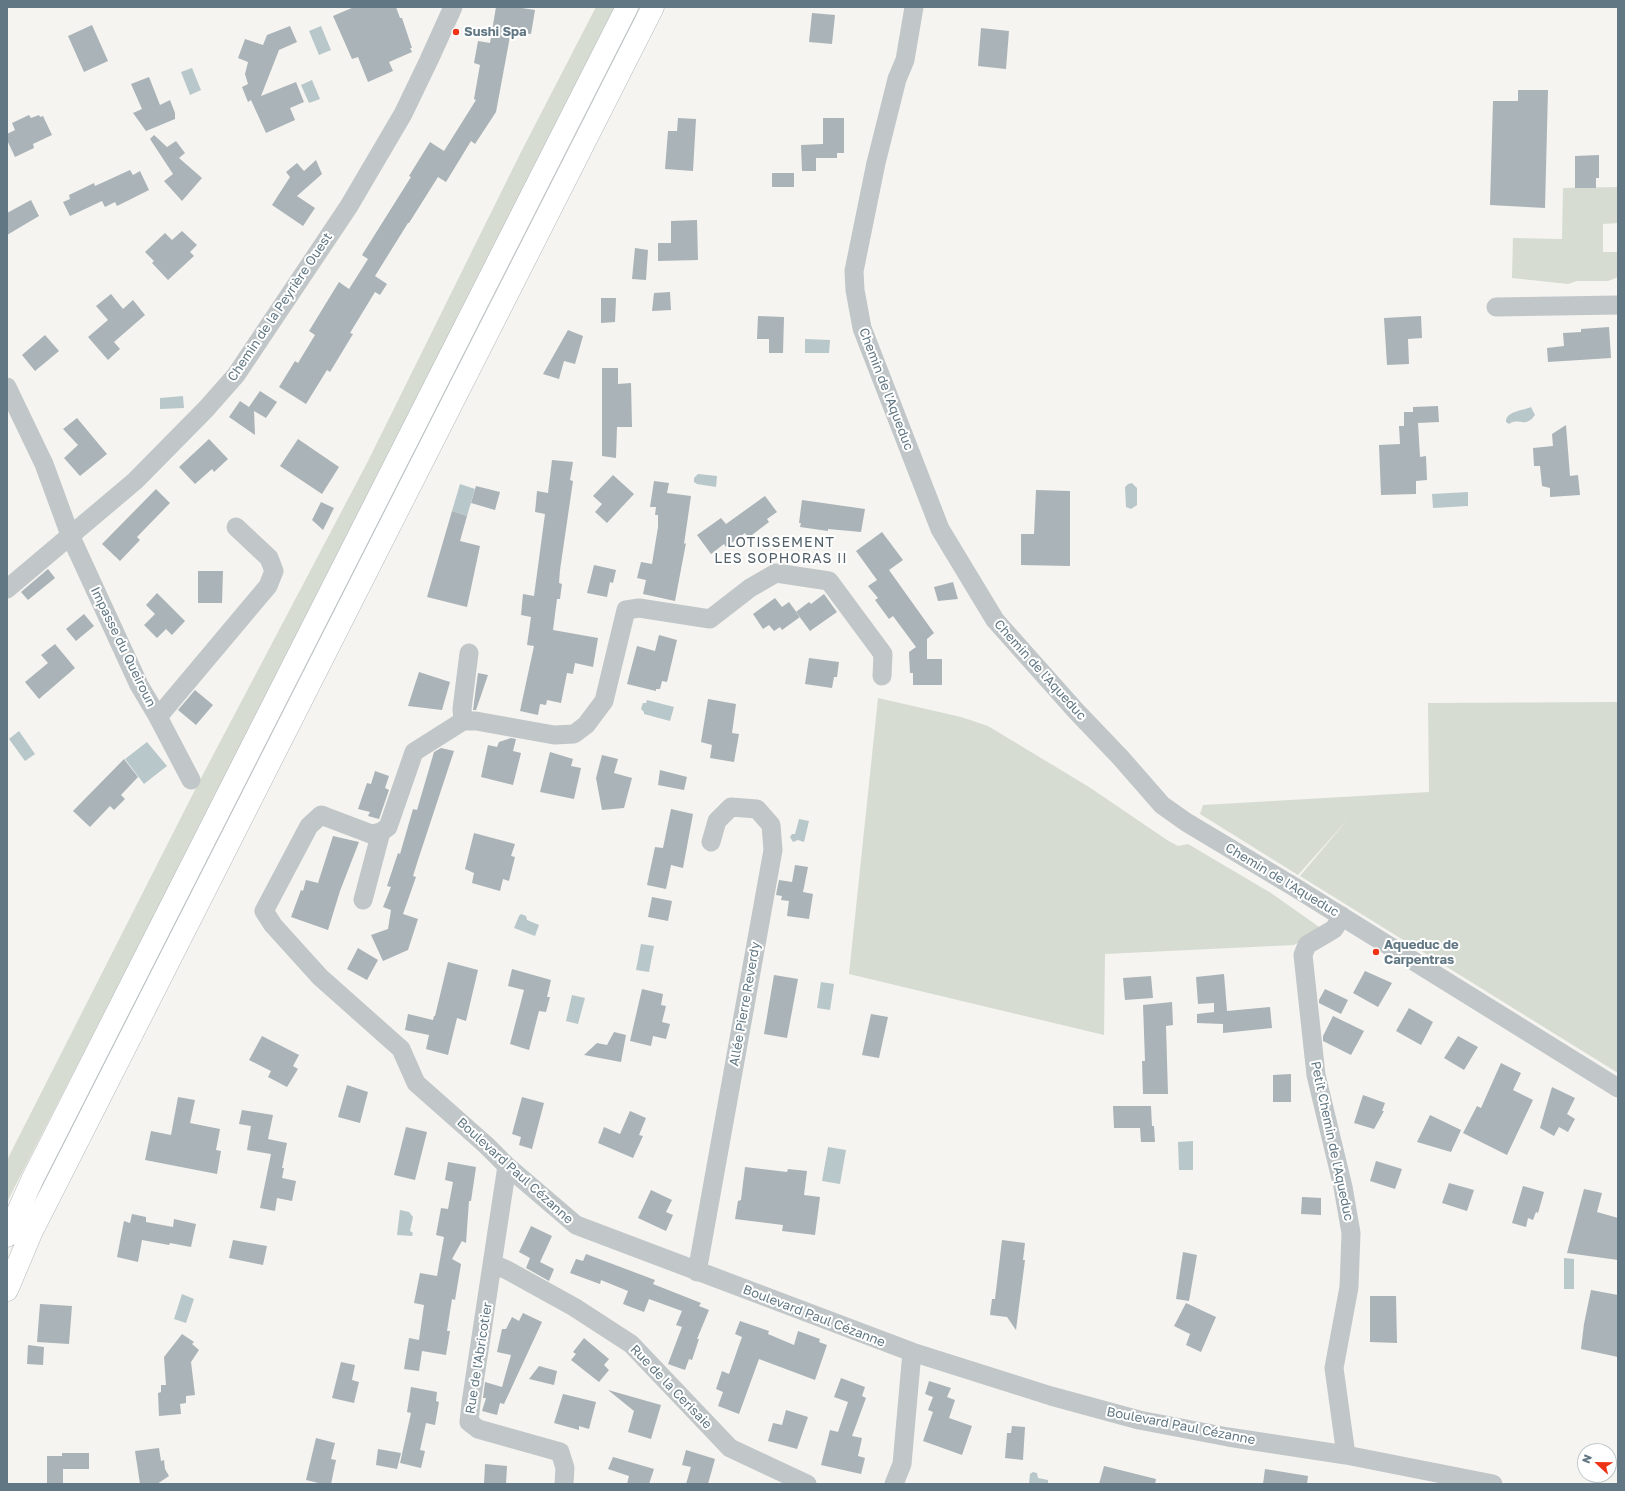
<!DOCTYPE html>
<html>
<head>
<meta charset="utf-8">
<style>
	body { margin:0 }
	#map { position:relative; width:1625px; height:1491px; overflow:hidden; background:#f5f4f0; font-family:"Golos Text",sans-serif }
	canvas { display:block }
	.frame { position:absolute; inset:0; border:8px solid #617783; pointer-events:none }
	.north { position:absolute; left:1577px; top:1443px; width:40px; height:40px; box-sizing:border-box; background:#fff; border:1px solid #c0c9cd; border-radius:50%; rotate:292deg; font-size:11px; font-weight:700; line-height:16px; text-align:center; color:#617783 }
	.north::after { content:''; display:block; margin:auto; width:14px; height:18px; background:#ee3316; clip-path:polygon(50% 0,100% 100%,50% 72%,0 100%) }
</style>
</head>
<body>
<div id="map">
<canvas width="1625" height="1491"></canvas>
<div class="frame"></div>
<div class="north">N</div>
</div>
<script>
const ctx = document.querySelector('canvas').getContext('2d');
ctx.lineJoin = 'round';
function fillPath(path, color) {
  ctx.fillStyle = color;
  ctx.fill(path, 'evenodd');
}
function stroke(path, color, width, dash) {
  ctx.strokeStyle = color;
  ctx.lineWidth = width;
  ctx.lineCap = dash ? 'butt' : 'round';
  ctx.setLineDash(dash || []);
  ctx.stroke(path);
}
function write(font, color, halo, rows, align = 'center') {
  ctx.font = font + ' "Golos Text",sans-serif';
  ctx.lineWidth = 4;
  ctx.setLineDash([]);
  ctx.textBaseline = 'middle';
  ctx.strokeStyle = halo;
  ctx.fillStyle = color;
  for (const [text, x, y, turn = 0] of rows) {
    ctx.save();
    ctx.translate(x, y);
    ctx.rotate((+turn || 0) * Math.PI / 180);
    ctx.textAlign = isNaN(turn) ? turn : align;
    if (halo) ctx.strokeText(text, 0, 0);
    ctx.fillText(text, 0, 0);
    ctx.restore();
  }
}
fillPath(new Path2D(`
	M596,7H615L162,900L7,1202V1160L200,780L367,463L521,152Z
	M1618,187V223L1603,224V252H1617L1618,277L1608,281H1577L1568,284L1512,278L1513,238L1562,239L1563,188Z
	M878,698L961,717L988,726L1089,787L1167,840L1178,846L1188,844L1271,893L1322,929L1294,945L1105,954L1104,1035L849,974Z
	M1618,702V1073L1300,876L1348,819L1298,875L1200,814L1203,805L1429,792L1428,703Z`), '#d6dcd1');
fillPath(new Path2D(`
	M321,26L331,50L319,55L309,31Z
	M192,68L201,90L190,95L181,72Z
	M312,80L320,99L309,103L301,85Z
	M805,339L830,340L829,353H805Z
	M183,396L184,408L160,409V398Z
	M1531,407L1535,415C1525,429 1519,417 1509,424L1506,422C1506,411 1522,411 1531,407Z
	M698,474L717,476L716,487L697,484L694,482V478Z
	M1132,483L1137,488V505L1131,509L1126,507L1125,487L1128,484Z
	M460,484L475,489L467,516L452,511Z
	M1468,492V506L1433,508L1432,494Z
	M647,700L674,707L670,721L644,714V712L641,709L643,703H646Z
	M19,731L35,754L25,761L9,739Z
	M147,742L167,766L144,784L125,759Z
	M799,819L809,821L804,842L798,840L793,842L790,837L792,834H795Z
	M521,914L526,916L527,920L539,925L535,936L514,928L519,916Z
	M641,944L654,946L649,972L636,970Z
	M821,982L834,984L830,1010L817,1008Z
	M572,995L585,998L578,1024L566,1021Z
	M1193,1141V1170H1179L1178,1142Z
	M828,1147L846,1150L840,1184L822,1181Z
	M400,1210L409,1212L413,1217L410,1231L413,1233L412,1236L397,1235Z
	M1564,1258L1574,1259V1289H1564Z
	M182,1294L194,1299L186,1323L174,1319Z
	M1033,1472L1037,1473L1038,1478L1048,1480V1484H1029L1030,1474Z`), '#b8c7ca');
fillPath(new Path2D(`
	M354,7H396L400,18H402L412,48H410L412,52L389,62L393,71L368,82L358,57L352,59L333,16Z
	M496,7H515L535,10L531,34L511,31L496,112L475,144L471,141L446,182L438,177L409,223H408L375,276L387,284L380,295L375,292L350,333L353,334L330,372L327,370L306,404L279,387L295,361L298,363L315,335L309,331L339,282L349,289L368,259L362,255L411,177L409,176L430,142L444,151L476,100L474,99L480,65L474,63L478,41L490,43Z
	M812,13L835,15L832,44L809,42Z
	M92,25L108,61L84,72L68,36Z
	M290,26L297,42L279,50L261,96L296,82L304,102L290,108L295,120L266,133L251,100L248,102L242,87L248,84L245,74L248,62L238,58L245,39L263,45L267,35Z
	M981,28L1009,31L1006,69L978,66Z
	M149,77L160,105L170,100L175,113V119L146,131L133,113L142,109L131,84Z
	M1518,90H1548L1545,208L1490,205L1493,101H1518Z
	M29,115L31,118L39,115L40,117L43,116L52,135L33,144L34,148L15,157L7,140V134L15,130L12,123Z
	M678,118L696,119L693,171L665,169L668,131H677Z
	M823,118H844V153H837V158H816V171H802L801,145L823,144Z
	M154,135L167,147L176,141L185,153L179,158L202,178L182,201L164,181L173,174L150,139Z
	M1599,155V178H1596V188H1575V156Z
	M316,160L322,174L297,196L315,208L303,226L272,205L290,177L286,172L297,163L304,171Z
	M130,170L133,175L140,171L149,190L117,206L115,202L105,207L102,201L70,216L63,202L70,199L69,195L94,183L95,186Z
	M772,173H794V187H772Z
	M31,200L39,216L7,235V213Z
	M697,220L698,260L658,261V243H671V221Z
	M182,231L197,245L190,252L194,256L168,280L152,263L154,261L145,252L165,233L172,240Z
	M635,248L648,250L646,280L632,279Z
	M670,292L671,310L652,311L654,293Z
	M111,294L123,309L133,300L145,315L114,342L120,349L108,360L88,337L108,320L96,306Z
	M601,298H616L615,322L601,323Z
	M758,316L784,317L783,353H769V339H757Z
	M1421,316L1422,338L1408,339L1409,364L1387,365L1384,318Z
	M1609,327L1611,358L1548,362L1547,348L1564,346L1563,333L1581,332V329Z
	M568,330L583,336L575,364L564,361L559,379L543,374Z
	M45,335L59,351L35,371L22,355Z
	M602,368H618V384L631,383L632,427H617L616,458L602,456Z
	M260,391L277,402L266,418L254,411L255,435L229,417L240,401L249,407Z
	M1438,406L1439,422L1418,423L1420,457L1426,456L1427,480L1416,481V494L1381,495L1379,445L1400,444L1399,426H1404V412H1413V407Z
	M77,418L107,454L80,476L64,458L78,445L63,429Z
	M1566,425L1570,476L1578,475L1580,495L1550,497V488L1542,486L1540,466H1534L1533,448L1553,446L1552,434Z
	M209,439L228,459L214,472L212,469L195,484L179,467Z
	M298,439L339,467L322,494L280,466Z
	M552,460L573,462L570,480L573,481L560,570L559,583L562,584L561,591L560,599H557L553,630L598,638L593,667L575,663L573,674L567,673L561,703L547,700L546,705L540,704L538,715L520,711L534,646L527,645L531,617L521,615L523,594L534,596L545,514L535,512L536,502L537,491L548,493Z
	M613,475L634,494L607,523L595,512L602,504L593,496Z
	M654,481L669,483L667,493L691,496L684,544L686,543L675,601L643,594L646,580L637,578L641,562L652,564L658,527V515H655L656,507H650Z
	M476,486L500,492L495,510L471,503Z
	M156,489L170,503L137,537L140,540L120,561L102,544Z
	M1036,490L1070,491V566L1021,565V534H1034Z
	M765,496L777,512L767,519L769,522L748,538L745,533L726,547L724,544L711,554L697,535L721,518L726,524Z
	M802,500L865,509L861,532L828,529V531L800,527L801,523H799Z
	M321,502L334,508L323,530L312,520Z
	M452,511L467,516L460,541L480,546L467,607L427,597Z
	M882,532L903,560L889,570L934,633L927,639V659H942V685H913V673H910L909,652L916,647L893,616L889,619L875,600L878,598L868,586L877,580L856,551Z
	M594,565L616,570L613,583L610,582L607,597L587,593Z
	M48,569L55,578L28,600L21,592Z
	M198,571H223L222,603H198Z
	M953,582L958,599L938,601L934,587Z
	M157,593L185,621L172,635L166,629L157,638L144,625L155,614L146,605Z
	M824,594L837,612L810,631L796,612L809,602L811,604Z
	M775,598L782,607L789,602L800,617L782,630L780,627L774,631L769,625L763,629L753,614Z
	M84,614L94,626L76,641L66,629Z
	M659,635L677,640L667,682L662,681L660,689H656V691L627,684L637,646L655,651Z
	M55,644L75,668L39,699L25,682L48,663L41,655Z
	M809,658L839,662L837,677H834L832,688L805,684Z
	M419,672L450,682L442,710L408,706Z
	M478,673L488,675L476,710H473Z
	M195,690L213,705L196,725L178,710Z
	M708,699L736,704L732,733L739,734L734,762L710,758L712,745L701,742Z
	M511,738L516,739L513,751L521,753L513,785L481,777L488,745L497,747L499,742Z
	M441,748L454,751L418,860L413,876L416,877L403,914L418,919L408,950L383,961L371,935L388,929L391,910L383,907L391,887L387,886L398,853L400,854L413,809L417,810L434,752Z
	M550,752L573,759L571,766L581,768L574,799L540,792Z
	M602,755L618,759L614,773L632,778L624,808L602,810L596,778Z
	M124,759L138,777L121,795L125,799L114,810L110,806L90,827L73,811Z
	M660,770L687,777L684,790L658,785Z
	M375,771L389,776L385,788L389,790L379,819L368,816L370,812L358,809L367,783L371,784Z
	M671,809L693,814L683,868L671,865L666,889L647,885L655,847L663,848Z
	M474,833L515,844L511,856L515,857L509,881L503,879L500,891L472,883L474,873L465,869Z
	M333,836L359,842L340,891L328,930L291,917L301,890L303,891L306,880L318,883Z
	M795,865L808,867L803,892L813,894L809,919L787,916L789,901L781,900L782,896L776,895L779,880L792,882Z
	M652,897L672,901L668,921L648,917Z
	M358,948L378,960L367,980L347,969Z
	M448,962L478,970L466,1021L457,1018L448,1055L426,1049L429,1035L405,1030L408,1014L433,1020L434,1016H435Z
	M512,969L551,980L547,997H550L546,1012L539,1011L529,1050L510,1044L524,990L508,986Z
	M1365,971L1392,983L1378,1007L1353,993Z
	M1224,974L1227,1011L1270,1007L1272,1028L1223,1033V1024L1197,1023V1014L1214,1012V1003L1198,1004L1196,977Z
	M774,975L798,979L787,1038L764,1034Z
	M1151,976L1153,998L1125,1000L1123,978Z
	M642,989L663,994L661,1005L666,1006L662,1022L670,1024L666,1039L653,1036L651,1046L630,1041Z
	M1325,989L1348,1000L1341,1014L1319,1003V1000Z
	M1172,1002L1173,1025L1166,1026L1168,1094H1143L1142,1061H1145L1143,1005Z
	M1409,1008L1433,1022L1421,1045L1396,1031Z
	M871,1014L888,1017L879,1058L862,1055Z
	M1333,1016L1364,1031L1351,1055L1323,1041V1036Z
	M614,1032L626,1035L621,1062L584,1055L597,1043L607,1045Z
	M262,1036L299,1055L293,1066L298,1069L287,1087L268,1077L271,1071L249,1060Z
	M1458,1036L1478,1047L1464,1070L1444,1058Z
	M1501,1063L1521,1073L1513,1090L1533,1100L1507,1155L1463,1133L1477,1106L1481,1108Z
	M1291,1074V1102H1273V1075Z
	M347,1085L368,1092L360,1123L338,1117Z
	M1552,1087L1575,1098L1567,1114L1575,1119L1568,1132L1559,1127L1554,1136L1540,1128Z
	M1363,1095L1385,1103L1382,1111H1384L1374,1129L1354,1123Z
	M178,1097L195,1100L190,1123L220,1129L216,1150L221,1151L217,1174L145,1160L151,1131L171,1135Z
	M522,1097L544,1103L532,1149L519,1145L521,1137L512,1134Z
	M1113,1106H1151L1152,1126H1154L1155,1142H1141L1140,1128H1114Z
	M242,1110L273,1115L268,1139L287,1143L282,1168H284L282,1178L296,1181L292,1201L277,1198L275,1211L260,1208L271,1154L247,1150L251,1126L239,1124Z
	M630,1111L646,1118L639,1135L643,1136L633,1158L598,1143L604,1127L620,1134Z
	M1430,1115L1461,1130L1451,1152L1417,1142Z
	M406,1127L427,1132L415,1180L394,1175Z
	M1376,1161L1402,1169L1395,1189L1370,1181Z
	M448,1162L476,1167L471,1201H469L466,1243L462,1241L452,1259L461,1264L455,1300L452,1299L447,1331H450L446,1355L422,1351L419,1371L404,1369L409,1338L419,1340L424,1305L414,1303L420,1273L437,1276L444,1237L436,1235L441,1208L448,1209L453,1182L445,1180Z
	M745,1167L787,1172L788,1169L807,1171L804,1195L820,1197L815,1235L782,1231L783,1225L735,1219L738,1201L741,1200Z
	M1449,1183L1474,1190L1467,1211L1442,1203Z
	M1523,1186L1544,1192L1538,1213L1536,1212L1533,1220L1528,1218L1526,1227L1512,1223Z
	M1584,1189L1602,1193L1597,1212L1618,1218V1260L1567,1253Z
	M651,1190L672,1200L666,1212L673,1215L666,1231L638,1218Z
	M1302,1197L1321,1198V1215L1301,1214Z
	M132,1214L146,1217V1222L173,1227L174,1219L196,1224L191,1247L170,1243L169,1245L142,1240L138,1262L117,1257L124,1221L130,1223Z
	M531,1226L552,1236L540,1262L554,1269L549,1281L526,1268L530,1258L519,1252Z
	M233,1240L267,1246L263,1265L229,1258Z
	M1002,1240L1025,1243L1023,1260H1025L1016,1330L1007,1317L990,1315L992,1299H995Z
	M1183,1252L1197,1255L1189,1301L1176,1299Z
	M586,1254L655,1280L653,1284L701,1303L699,1306L709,1310L697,1339H699L692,1360L689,1359L685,1370L668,1364L682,1327L676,1325L682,1311L649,1299L644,1312L623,1304L628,1291L601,1280L600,1284L570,1273L576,1259L583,1261Z
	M1591,1290L1618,1295V1357L1581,1349L1584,1324Z
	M1370,1296H1396L1397,1343L1370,1342Z
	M1186,1303L1216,1317L1201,1352L1186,1345L1190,1334L1174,1326Z
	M40,1304L72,1306L69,1344L37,1342Z
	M523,1313L542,1322L504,1404L500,1403L497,1415L482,1411L486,1398H483L485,1382L502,1387L511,1355L497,1352L502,1329H506L512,1317L519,1321Z
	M740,1321L769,1331L768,1334L794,1345L798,1331L820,1339L819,1342L827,1345L815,1380L759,1359L739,1414L718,1406L723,1392L716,1389L722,1371L729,1374L742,1337L735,1334Z
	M182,1334L194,1342L192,1344L199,1350L191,1362L195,1395L186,1396V1403L180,1404L181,1414L159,1416L158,1393L161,1392V1385H166L164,1357Z
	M584,1338L609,1359L604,1365L609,1370L599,1382L571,1360L576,1354L573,1352Z
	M28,1345L44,1347L43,1365L27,1364Z
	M341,1362L355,1365L352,1380L359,1382L354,1403L332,1398Z
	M539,1366L557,1371L554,1385L529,1379Z
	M841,1378L865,1387L862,1396L866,1398L852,1436L862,1438L858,1456L865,1458L861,1474L821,1465L830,1430L838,1432L848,1402L834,1397Z
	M929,1381L951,1388L947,1397L955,1400L949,1418L972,1426L962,1455L923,1441L933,1412L928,1410L933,1397L925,1394Z
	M411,1387L437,1392L436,1401L439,1402L435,1425L426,1423L420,1450L425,1451L421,1468L400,1463L411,1413L407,1412Z
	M608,1390L661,1405L651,1439L628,1432L634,1411Z
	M563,1394L596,1402L589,1429L579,1426V1430L554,1423Z
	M786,1410L808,1417L797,1449L768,1441L773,1423L782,1425Z
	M1012,1426L1025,1427L1023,1460L1005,1458L1007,1433H1011Z
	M316,1438L335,1443L331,1459L336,1460L331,1484H323L306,1480Z
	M159,1448L161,1461L164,1460L165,1469L169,1476L157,1484H140L135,1451Z
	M378,1449L401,1453L397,1469L376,1465Z
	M686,1450L715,1459L708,1484H686L691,1467L682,1465Z
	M62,1453H89V1469H63V1484H47V1456H62Z
	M613,1457L654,1469L649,1484H627L629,1476L608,1469Z
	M485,1464L507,1466L506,1484H484Z
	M1104,1466L1156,1479L1155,1484H1099Z
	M1265,1469L1308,1476L1307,1484H1263Z`), '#aab3b7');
const secondary = new Path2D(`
	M7,1236L33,1178L627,7
	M7,1290L32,1231L653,7`);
stroke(secondary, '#b3babd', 23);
stroke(new Path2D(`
	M914,7L905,60L897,79L876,163L854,271L855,290L862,328L940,529L995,620L1076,711L1120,757L1162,805L1186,822L1296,888L1618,1088
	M1496,307L1618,305
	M7,387L44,464L70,535L139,685L158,717L191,780
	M7,589L135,481L206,409L236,375L349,206L403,114L429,60L453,7
	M882,676L883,654L829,581L776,573L750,588L710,619L639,608L626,610L604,701L586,725L574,734L554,735L476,721H463L414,752L388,827L381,832L371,834L321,815L309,826L264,911L273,925L320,977L401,1049L416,1083L486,1145L507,1166L576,1225L912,1352L1051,1396L1139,1420L1228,1437L1346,1455L1493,1484
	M158,717L268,586L274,571L269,558L236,527
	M463,721L462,709L469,653
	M363,900L381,832
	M1342,916L1334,929L1307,945L1303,955L1316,1075L1343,1187L1351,1233L1349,1287L1334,1368L1346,1455
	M507,1166L471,1403L469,1422L478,1429L560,1452L565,1468L564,1484
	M493,1264L507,1270L574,1307L631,1344L730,1448L807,1484
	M697,1272L773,850L771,825L757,809L731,807L717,821L711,842
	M894,1484L902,1464L912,1352`), '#c1c6c8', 19);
stroke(secondary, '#fff', 22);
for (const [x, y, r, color] of [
	[456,32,4,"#ee3316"],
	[1376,952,4,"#ee3316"]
]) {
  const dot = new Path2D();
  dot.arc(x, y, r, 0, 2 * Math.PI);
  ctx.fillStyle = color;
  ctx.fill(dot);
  stroke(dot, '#fff', 1.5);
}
write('bold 13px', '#617783', '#fff', [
	["Sushi Spa",464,32],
	["Aqueduc de",1384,945],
	["Carpentras",1384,960]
], 'left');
write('13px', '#617783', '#fff', [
	["Chemin de la Peyrière Ouest",280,307,-56],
	["Chemin de l'Aqueduc",886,389,69],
	["Impasse du Queiroun",123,647,64],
	["Chemin de l'Aqueduc",1040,670,48],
	["Chemin de l'Aqueduc",1282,880,31],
	["Allée Pierre Reverdy",745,1004,-80],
	["Petit Chemin de l'Aqueduc",1332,1141,78],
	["Boulevard Paul Cézanne",515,1171,42],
	["Boulevard Paul Cézanne",814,1316,21],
	["Rue de l'Abricotier",479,1358,-81],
	["Rue de la Cerisaie",671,1387,46],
	["Boulevard Paul Cézanne",1181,1426,11]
]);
ctx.letterSpacing = '1px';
write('14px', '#505f68', '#fff', [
	["LOTISSEMENT",781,543],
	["LES SOPHORAS II",781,559]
]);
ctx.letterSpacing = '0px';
</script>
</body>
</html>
